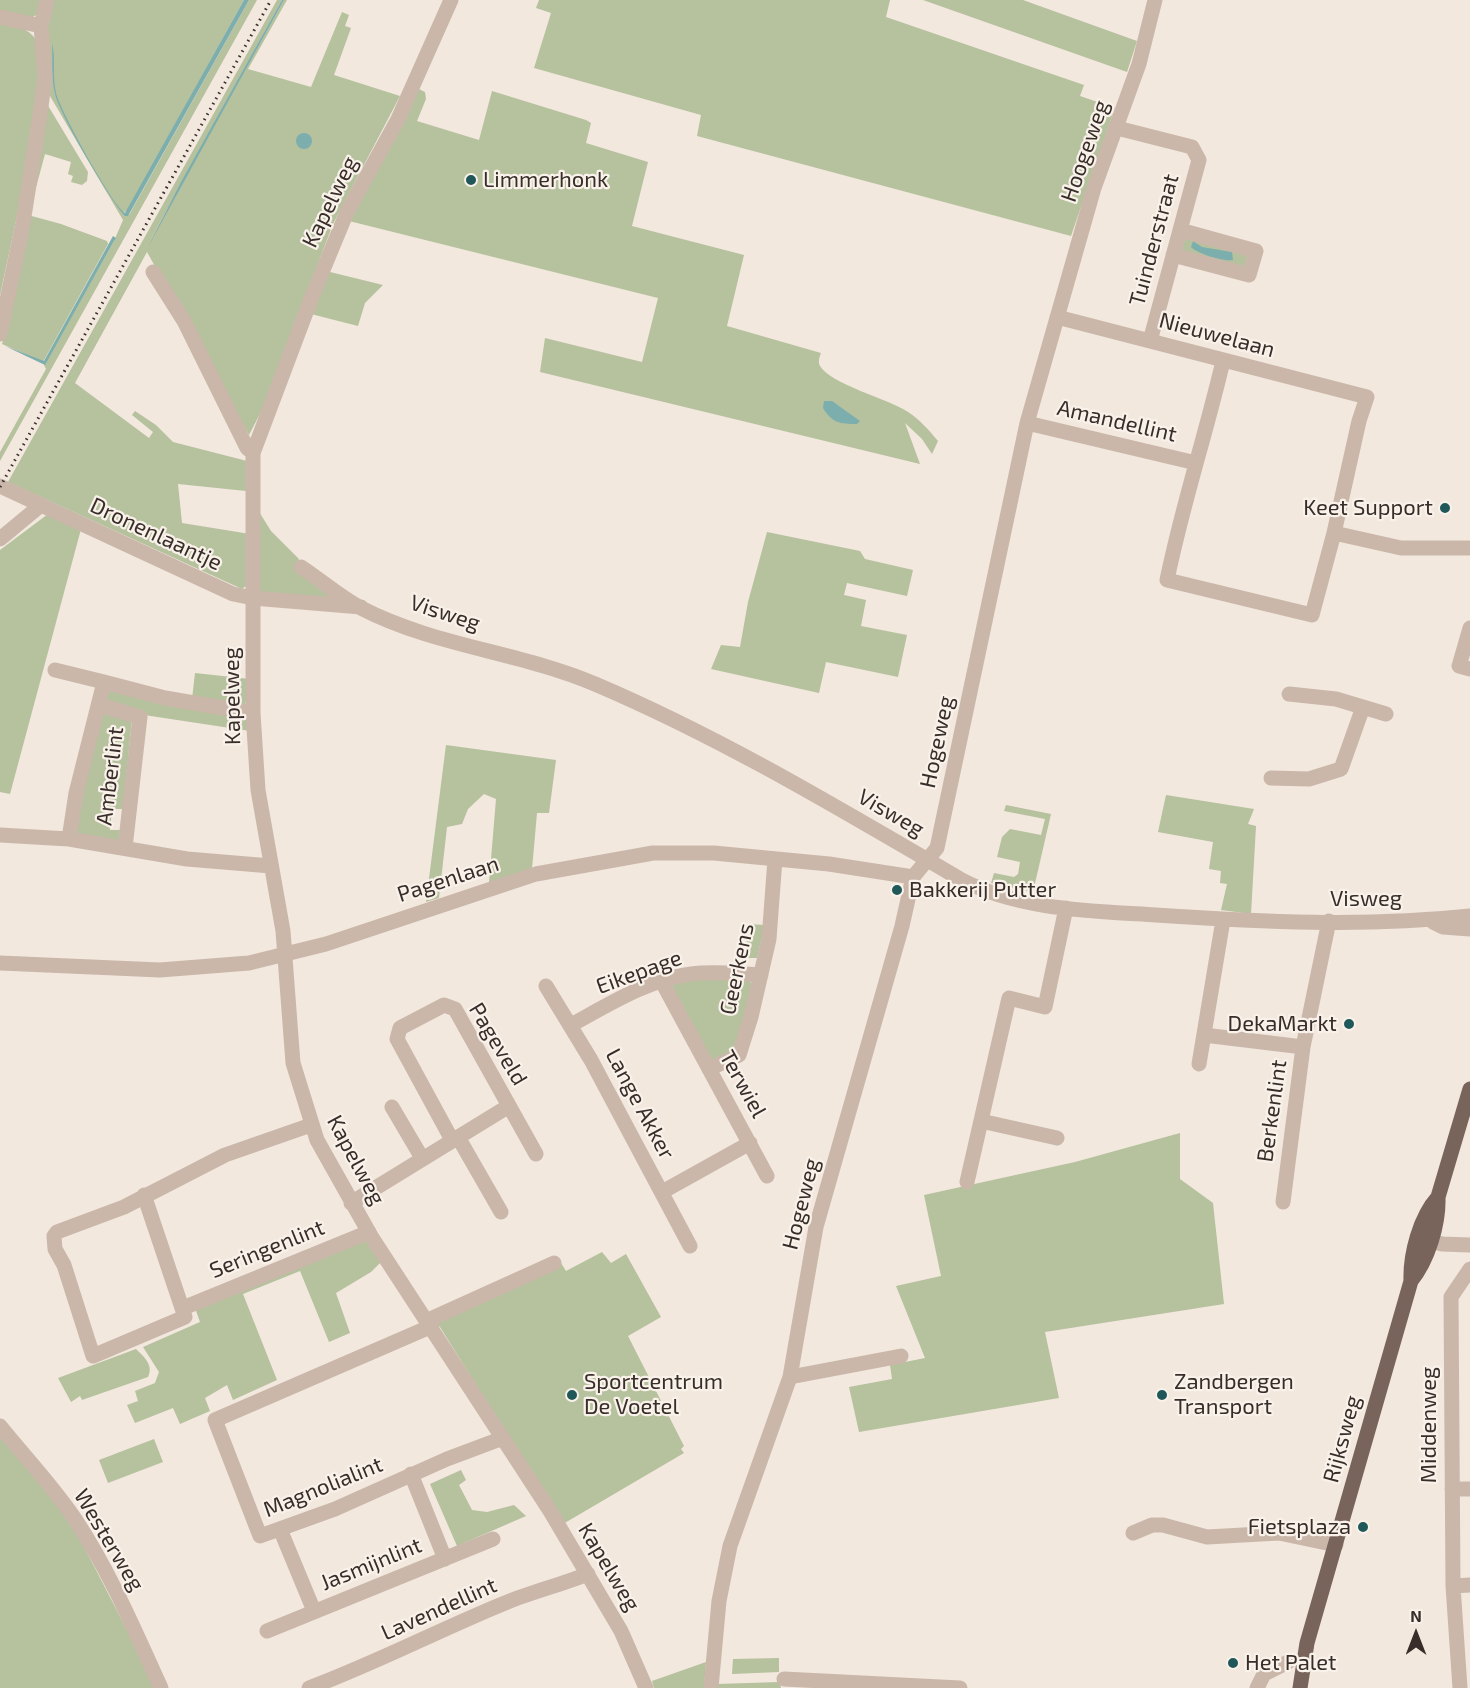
<!DOCTYPE html>
<html>
<head>
<meta charset="utf-8">
<style>
	body { margin:0 }
	#map { position:relative; width:1470px; height:1688px; overflow:hidden; background:#f2e8de; font-family:"Exo 2",sans-serif }
	canvas { display:block }
	.north { position:absolute; left:1386px; top:1604px; width:60px; height:60px; -webkit-text-stroke:4px #f9f2ea; paint-order:stroke; rotate:0deg; font-size:16px; font-weight:700; line-height:24px; text-align:center; color:#382d29 }
	.north::after { content:''; display:block; margin:auto; width:21px; height:27px; background:#382d29; clip-path:polygon(50% 0,100% 100%,50% 72%,0 100%) }
</style>
</head>
<body>
<div id="map">
<canvas width="1470" height="1688"></canvas>
<div class="north">N</div>
</div>
<script>
const ctx = document.querySelector('canvas').getContext('2d');
ctx.lineJoin = 'round';
function fillPath(path, color) {
  ctx.fillStyle = color;
  ctx.fill(path, 'evenodd');
}
function stroke(path, color, width, dash) {
  ctx.strokeStyle = color;
  ctx.lineWidth = width;
  ctx.lineCap = dash ? 'butt' : 'round';
  ctx.setLineDash(dash || []);
  ctx.stroke(path);
}
function write(font, color, halo, rows, align = 'center') {
  ctx.font = font + ' "Exo 2",sans-serif';
  ctx.lineWidth = 4.5;
  ctx.setLineDash([]);
  ctx.textBaseline = 'middle';
  ctx.strokeStyle = halo;
  ctx.fillStyle = color;
  for (const [text, x, y, turn = 0] of rows) {
    ctx.save();
    ctx.translate(x, y);
    ctx.rotate((+turn || 0) * Math.PI / 180);
    ctx.textAlign = isNaN(turn) ? turn : align;
    if (halo) ctx.strokeText(text, 0, 0);
    ctx.fillText(text, 0, 0);
    ctx.restore();
  }
}
fillPath(new Path2D(`
	M0,0H43L38,14L31,18L0,13Z
	M50,0H244L127,211L122,213L129,215L249,0H257L0,461V452L46,369L44,365L114,241L123,220L50,96L46,34Z
	M277,0H282L147,246L284,0H287L248,69L311,87L342,12L349,15L345,26L351,28L334,75L400,96L333,224L264,406L249,435L147,252L75,383L149,438L153,432L132,415L135,411L156,425L173,442L247,461L246,491L178,484L182,523L250,534V583L242,589L8,482Z
	M539,0H890L886,17L1084,85L1080,96L1115,108L1071,236L697,136L701,115L534,68L551,13L536,8Z
	M923,0H1023L1137,41L1127,72Z
	M0,21C11,25 30,28 36,40C51,74 9,252 0,297Z
	M417,88L425,92L426,99L417,121L479,140L492,91L586,120L591,123L586,143L648,162L632,226L744,255L727,326L821,353C819,358 818,362 820,366C830,384 889,399 908,412C920,420 929,430 938,441L932,454L922,439L905,423L920,464L540,372L545,338L642,362L658,298L349,221Z
	M47,104L88,172L87,181L82,185L71,182L73,176L68,174L71,162L45,154L34,195Z
	M28,215L61,224L107,241L108,244L43,362L2,344L10,316Z
	M1183,234L1248,253L1244,270L1179,254Z
	M326,271L383,285L365,303L358,326L311,314Z
	M256,507L271,531L299,559L294,568L348,602L259,594Z
	M48,514L81,529L10,794L0,792V550Z
	M767,532L860,551L865,559L913,570L907,596L847,583L844,595L866,600L861,626L907,635L898,677L826,662L819,693L711,669L721,645L740,647L748,602Z
	M195,673L250,679L245,706L192,699Z
	M108,690L247,717L250,731L144,715L106,702Z
	M104,713L132,719L123,809H112L110,830H120L119,842L80,838L74,828L99,719Z
	M446,745L556,760L549,813H537L532,869L489,883L496,799L484,794L468,809L462,824L447,827L439,898L426,902Z
	M1166,795L1254,809L1248,824L1256,826L1251,914L1221,910L1227,884L1220,883L1221,871L1209,869L1213,842L1158,832Z
	M1006,805L1051,814L1033,892L991,883L994,873L1014,877L1018,874L1020,862L997,857L1002,837L1010,829L1041,835L1045,819L1004,811Z
	M747,924L765,925L757,958H746Z
	M700,976L750,981L752,985L735,1050L712,1060L671,988L675,981Z
	M1180,1133V1179L1213,1203L1224,1304L1045,1332L1059,1398L859,1432L849,1387L892,1379L890,1365L925,1358L896,1286L941,1276L924,1195L1075,1162Z
	M367,1240L381,1262L371,1272L336,1293L350,1333L329,1342L300,1271L243,1294L277,1380L233,1400L227,1385L205,1398L210,1411L180,1424L173,1408L135,1423L127,1405L138,1401L135,1391L155,1383L159,1372L143,1347L200,1322L195,1308Z
	M602,1252L611,1263L626,1254L661,1317L628,1336L684,1446L681,1449L684,1453L563,1524L435,1319L561,1263L566,1271Z
	M136,1349C144,1357 154,1365 148,1377L82,1400L80,1396L71,1402L58,1378Z
	M0,1432L59,1507L81,1541L157,1688H0Z
	M154,1439L163,1462L108,1483L99,1460Z
	M461,1470L466,1480L459,1485L472,1510L487,1512L514,1505L526,1516L457,1546L430,1484Z
	M779,1658V1672L732,1674L733,1659Z
	M706,1662L704,1688H654L652,1681Z
	M780,1682L781,1688H716V1684Z`), '#b6c19e');
fillPath(new Path2D(`
	M244,0H249L128,216H125C109,199 60,115 55,94C51,78 53,59 52,43C56,58 52,77 56,93C60,110 112,205 125,213Z
	M282,0H284L148,247L181,182Z
	M296 141a8 8 0 1 1 16 0a8 8 0 1 1-16 0Z
	M113,236L116,238L114,241L45,365L5,346L44,361Z
	M1193,241L1202,247L1232,252L1233,260C1224,262 1196,253 1191,247Z
	M824,401H832L860,421L857,424C840,424 832,423 823,408Z`), '#7daeae');
stroke(new Path2D(`
	M451,0L398,119L347,212L311,299L253,453V713L258,790L283,931L293,1063L317,1140L371,1236L550,1511L621,1631L646,1688
	M0,17L41,26
	M1117,128L1192,147L1199,160L1150,341
	M1173,255L1249,275L1256,251L1180,230
	M153,272L184,321L247,448L253,453
	M1057,317L1367,397L1359,421L1334,533L1312,615L1167,580C1182,506 1206,434 1223,361
	M0,334L23,223L40,114L45,76L41,26L47,0
	M1027,423L1196,463
	M0,486L233,594L253,598L361,607
	M1334,533L1401,548H1470
	M0,539L41,505
	M301,567C321,580 340,597 361,608C434,646 520,652 595,684C722,738 840,809 960,879C1018,910 1092,911 1156,915C1260,922 1366,927 1470,916
	M1470,628L1459,666L1470,669
	M55,670L104,682
	M1289,694L1336,699L1386,714
	M99,705L140,717L125,848
	M1271,778L1309,779L1341,769L1363,707
	M0,835L69,839L187,859L271,866
	M69,839L76,793L104,682L165,698L253,713
	M1433,922L1443,927L1470,929
	M0,963L160,970L249,963L326,944L536,874L653,853H714L829,864L913,877
	M662,982L767,1176
	M546,986L591,1060L690,1246
	M571,1025C608,1005 649,979 691,974C714,971 738,974 761,975
	M1204,1035L1303,1047
	M1199,1064L1223,920
	M709,1069L739,1055L751,1017L769,939L775,859
	M392,1107L422,1158
	M981,1121L1057,1138
	M458,1137L501,1212
	M452,1140L397,1039L400,1028L444,1005L455,1009L536,1154
	M967,1182L1009,998L1045,1007L1066,908
	M662,1192L750,1143
	M144,1195L185,1317L93,1356L64,1265L55,1249L54,1236L57,1232L124,1207L225,1155L311,1125
	M1283,1202L1303,1047L1329,921
	M351,1203L509,1106
	M1420,1238L1442,1244L1470,1245
	M183,1308L369,1232
	M428,1320L554,1263
	M432,1326L215,1420L260,1536L335,1509L447,1459L503,1438
	M790,1377L901,1356
	M0,1426C25,1457 53,1486 75,1519C110,1572 135,1631 161,1688
	M411,1474L445,1559
	M1452,1489H1470
	M280,1529L314,1611
	M1133,1533L1152,1525H1163L1207,1537L1279,1533L1336,1545
	M1453,1586L1470,1585
	M267,1631L493,1539
	M784,1679L960,1688
	M309,1688C376,1663 439,1630 505,1603C532,1592 560,1585 588,1574
	M711,1688L719,1601L730,1546L790,1377L816,1227L902,926L913,877L937,848L1027,423L1094,188L1139,64L1155,0
	M1257,1688L1264,1674L1288,1662
	M1460,1688L1453,1586L1451,1297L1470,1269`), '#cab7aa', 15);
stroke(new Path2D(`
	M1411,1281C1428,1260 1439,1224 1438,1197L1470,1089
	M1300,1688L1307,1643L1411,1281C1410,1254 1420,1217 1438,1197`), '#79645b', 15);
stroke(new Path2D(`
	M0,487L271,0`), '#382d29', 3, [1.5, 4.5]);
for (const [x, y, r, color] of [
	[471,180,6,"#205758"],
	[1445,508,6,"#205758"],
	[897,890,6,"#205758"],
	[1349,1024,6,"#205758"],
	[572,1395,6,"#205758"],
	[1162,1395,6,"#205758"],
	[1363,1527,6,"#205758"],
	[1233,1663,6,"#205758"]
]) {
  const dot = new Path2D();
  dot.arc(x, y, r, 0, 2 * Math.PI);
  ctx.fillStyle = color;
  ctx.fill(dot);
  stroke(dot, '#f9f2ea', 2);
}
write('22px', '#382d29', '#f9f2ea', [
	["Hoogeweg",1085,151,-71],
	["Kapelweg",330,202,-64],
	["Tuinderstraat",1154,240,-75],
	["Nieuwelaan",1217,335,15],
	["Amandellint",1117,421,13],
	["Dronenlaantje",156,534,25],
	["Visweg",445,613,18],
	["Kapelweg",232,696,-91],
	["Hogeweg",937,742,-78],
	["Amberlint",110,776,-83],
	["Visweg",891,813,30],
	["Pagenlaan",448,879,-18],
	["Visweg",1366,899],
	["Geerkens",737,969,-78],
	["Eikepage",639,972,-20],
	["Pageveld",498,1044,59],
	["Terwiel",743,1084,61],
	["Lange Akker",640,1104,62],
	["Berkenlint",1272,1111,-82],
	["Kapelweg",356,1160,62],
	["Hogeweg",801,1204,-76],
	["Seringenlint",267,1249,-22],
	["Middenweg",1429,1425,-90],
	["Rijksweg",1342,1439,-75],
	["Magnolialint",323,1487,-22],
	["Westerweg",109,1540,59],
	["Jasmijnlint",371,1564,-22],
	["Kapelweg",609,1567,59],
	["Lavendellint",439,1609,-24]
]);
write('22px', '#382d29', '#f9f2ea', [
	["Limmerhonk",483,180],
	["Keet Support",1433,508,"right"],
	["Bakkerij Putter",909,890],
	["DekaMarkt",1337,1024,"right"],
	["Sportcentrum",584,1382],
	["De Voetel",584,1407],
	["Zandbergen",1174,1382],
	["Transport",1174,1407],
	["Fietsplaza",1351,1527,"right"],
	["Het Palet",1245,1663]
], 'left');
</script>
</body>
</html>
